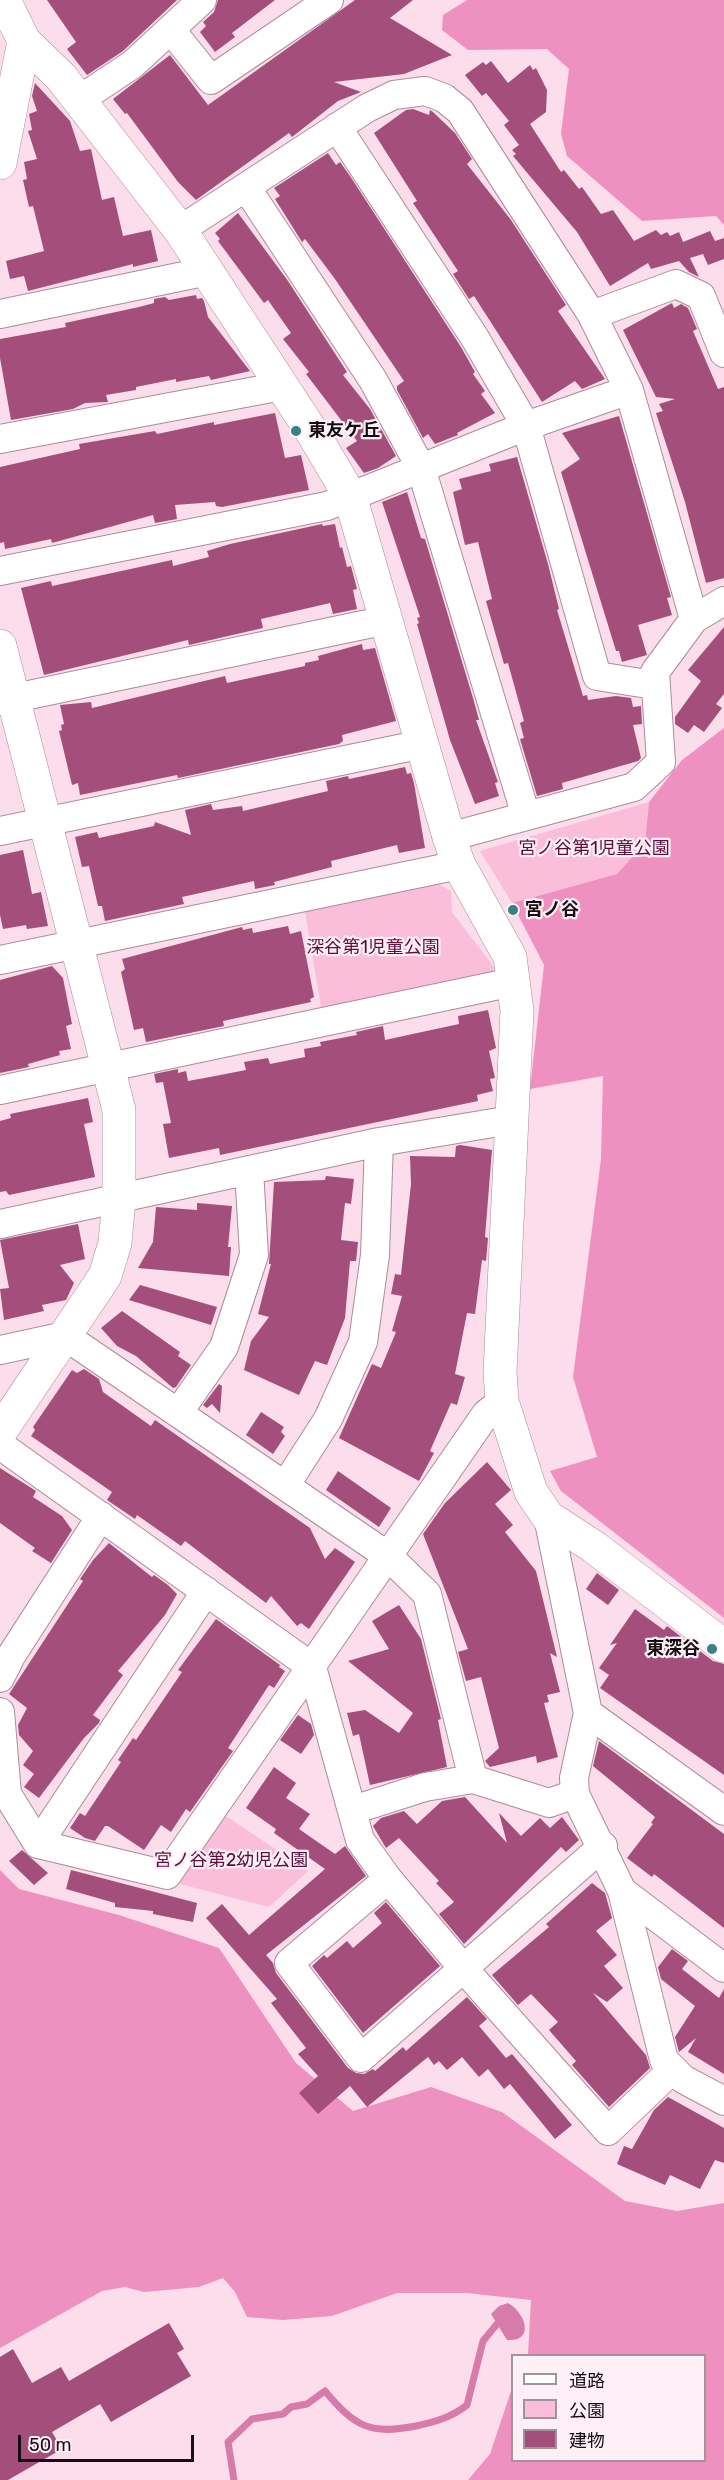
<!DOCTYPE html>
<html>
<head>
<meta charset="utf-8">
<style>
	body { margin:0 }
	#map { position:relative; width:724px; height:2480px; overflow:hidden; background:#fcddeb; font-family:Rubik,"Noto Sans JP",sans-serif }
	canvas { display:block }
	.legend { position:absolute; left:511px; top:2354px; width:195px; height:108px; box-sizing:border-box; background:#fdf0f6; border:2px solid #a1959a; margin:0; padding:8px 10px; list-style:none; font-size:18px; color:#160c11 }
	.legend li { display:flex; align-items:center; gap:12px; height:30px }
	.legend b { width:30px; border:2px solid #a1959a }
	.scale { position:absolute; left:18px; top:2435px; width:176px; height:27px; box-sizing:border-box; border:3px solid #160c11; border-top:0; padding-left:8px; font-size:18px; line-height:21px; white-space:nowrap; color:#160c11; -webkit-text-stroke:4px #fdf0f6; paint-order:stroke }
</style>
</head>
<body>
<div id="map">
<canvas width="724" height="2480"></canvas>
<ul class="legend">
<li><b style="height:8px;background:#fff"></b>道路</li>
<li><b style="height:16px;background:#fabeda"></b>公園</li>
<li><b style="height:16px;background:#a34e7b"></b>建物</li>
</ul>
<div class="scale">50 m</div>
</div>
<script>
const ctx = document.querySelector('canvas').getContext('2d');
ctx.lineJoin = 'round';
function fillPath(path, color) {
  ctx.fillStyle = color;
  ctx.fill(path, 'evenodd');
}
function stroke(path, color, width, dash) {
  ctx.strokeStyle = color;
  ctx.lineWidth = width;
  ctx.lineCap = dash ? 'butt' : 'round';
  ctx.setLineDash(dash || []);
  ctx.stroke(path);
}
function write(font, color, halo, rows, align = 'center') {
  ctx.font = font + ' Rubik,"Noto Sans JP",sans-serif';
  ctx.lineWidth = 4.5;
  ctx.setLineDash([]);
  ctx.textBaseline = 'middle';
  ctx.strokeStyle = halo;
  ctx.fillStyle = color;
  for (const [text, x, y, turn = 0] of rows) {
    ctx.save();
    ctx.translate(x, y);
    ctx.rotate((+turn || 0) * Math.PI / 180);
    ctx.textAlign = isNaN(turn) ? turn : align;
    if (halo) ctx.strokeText(text, 0, 0);
    ctx.fillText(text, 0, 0);
    ctx.restore();
  }
}
fillPath(new Path2D(`
	M649,802L645,843L617,874L512,903L480,851Z
	M432,881L451,891L452,912L494,967L492,979L322,1013L304,906Z
	M220,1812L308,1871L269,1907L172,1882Z`), '#fabeda');
fillPath(new Path2D(`
	M467,0H724V225L716,216L642,221L567,156L561,134L569,69L547,49L468,50L442,30L443,15Z
	M724,728V1618L561,1491L550,1471L597,1457L573,1377L601,1159L603,1076L530,1089L544,965L512,903L617,874L645,843L649,802L682,760Z
	M0,1870L19,1889L119,1915L219,1948L296,2063L353,2111L431,2087L502,2112L625,2201L677,2211L724,2203V2480H468L490,2454L512,2388V2460H704V2356L528,2355L531,2300L466,2293H397L332,2316L283,2320L247,2317L235,2292L223,2278L199,2287L144,2292L125,2287L102,2291L0,2348Z`), '#ee91c0');
fillPath(new Path2D(`
	M508,2303C526,2313 535,2342 507,2340L491,2314L499,2306Z`), '#d77caa');
stroke(new Path2D(`
	M234,2480L228,2442L252,2419L283,2414L291,2407L307,2404L325,2391C355,2427 370,2435 416,2426C435,2422 452,2417 467,2405L483,2341L497,2324`), '#d77caa', 7);
fillPath(new Path2D(`
	M47,0H177L123,51L87,75L67,49L76,42Z
	M218,0H275L232,33L235,37L215,52L200,32L206,26L203,22L214,12Z
	M355,0H413L390,18L452,55L404,74L334,82L361,92L338,101L292,137L289,133L196,200L178,182L127,113L125,114L113,99L170,55L208,105Z
	M491,61L508,83L530,65L533,70L536,68L547,90L546,112L530,124L561,172L564,170L579,189L582,187L601,214L613,210L634,241L656,230L661,235L667,232L670,236L679,232L683,242L710,231L715,241L724,238V259L708,265L703,254L690,258L699,277L689,272L679,261L651,269L648,263L610,286L577,232L513,156L516,154L512,150L519,145L504,125L509,121L486,93L482,96L465,75L483,62L486,65Z
	M35,83L70,121L80,151L91,149L102,200L114,197L123,236L151,230L158,261L133,267V264L28,291L24,276L10,279L6,261L44,251L33,206L29,207L23,180L27,179L24,162L37,159L28,131L32,130L29,114L37,111L32,96Z
	M413,109L429,115L430,110L433,112L455,133L472,159L467,164L511,220L566,305L558,311L605,379L582,389L575,381L542,402L474,296L469,299L453,274L458,271L413,203L417,201L374,133L406,110Z
	M328,153L336,165L340,162L350,176L461,347L475,372L473,374L485,391L481,394L495,413L457,433L458,435L435,444L428,434L423,438L397,390V386L404,381L335,279L305,239L302,242L275,199L280,196L274,188Z
	M238,213L288,281L347,372L343,375L370,409L396,456L378,468L364,473L346,448L357,441L306,374L309,372L283,339L291,333L268,300L264,303L218,241L220,239L215,233Z
	M196,295L197,299L202,298L204,301L208,317L250,371L211,380L209,376L176,382V379L136,387V390L106,395L108,402L85,403L73,409L11,420L0,358V339L66,327L65,323L139,307L154,303V299L165,297L169,300Z
	M672,303L674,308L681,304L688,308L697,329L693,331L718,389L724,387V578L706,583L685,502L656,413L663,411L659,404L675,399L656,397L623,330Z
	M275,413L285,458L301,455L309,490L222,507L216,506L215,502L175,505L177,519L155,523L153,515L52,543L51,539L5,549L4,542L0,543V467L80,449L79,444L155,431L157,434L214,422V425Z
	M619,416L671,597L667,598L672,615L638,625L647,655L622,662L619,651H616L561,472L580,459L562,433Z
	M517,457L548,564L559,609L557,610L583,696L587,695L588,700L616,696L631,698L633,707L641,706L642,724L633,725L641,758L638,761L562,783L563,789L537,796L520,739L524,738L520,723L524,721L508,663L504,664L486,601L492,599L478,542L465,545L453,492L462,489L459,479L491,471L489,464Z
	M407,492L421,538L425,539L473,698L479,720H476L498,782L495,783L499,796L475,804L450,740L417,624L419,623L417,618L420,617L382,502Z
	M322,524L323,526L335,524L340,548L342,547L347,567L351,566L357,589L353,590L357,609L333,614L330,603L261,619L263,628L189,645L188,640L44,675L21,588L51,581L52,586L172,560L173,566L209,557L207,551L230,544Z
	M724,627V694L716,704L722,708L704,732L694,725L688,733L675,724V717L701,681L688,670Z
	M362,644L363,650L375,648L396,721L342,735L343,741L339,744L178,778L177,775L80,795L78,783L72,785L59,731L62,730L61,725L64,724L60,705L91,702L92,708L225,676L227,683L305,666V663L319,660L318,656Z
	M405,767L407,774L411,773L414,783L425,848L399,853L397,845L331,861L332,867L274,882L275,885L255,889L254,881L182,897L184,904L105,921L102,906H98L89,866L82,867L75,837L97,832L99,838L154,826L155,822L191,835L185,810L211,804L213,810L242,806L243,811L328,791L326,781L348,776L349,779Z
	M23,850L32,894L41,892L48,926L27,929L26,925L3,929L0,915V855Z
	M288,926L290,934L301,931L314,997L310,999L311,1002L223,1021L224,1026L146,1042L143,1028L134,1030L121,972L125,969L122,959L242,927L243,930L252,928L253,933Z
	M52,966L63,978L72,1024L66,1026L71,1049L59,1051L60,1055L28,1064L29,1067L0,1073V980Z
	M488,1010L496,1048L489,1051L495,1078L490,1079L493,1091L477,1095L478,1101L220,1155L219,1148L169,1158L163,1124L171,1123L163,1082L156,1083L154,1074L178,1069V1073L186,1071L188,1081L210,1077L246,1070L244,1062L268,1058L270,1064L305,1057L304,1049L321,1046L320,1042L357,1035L356,1032L383,1026L385,1040L459,1024L458,1016Z
	M88,1098L93,1122L84,1124L95,1177L9,1195L6,1191L0,1192V1121L11,1118L10,1114Z
	M460,1145L492,1150L485,1237L488,1238L486,1261L482,1260L475,1314L467,1313L455,1374L465,1377L457,1405L451,1403L430,1451L434,1453L419,1481L339,1438L372,1364L381,1368L396,1332L392,1331L402,1296L391,1294L395,1274L401,1275L411,1184L410,1156L455,1157L456,1146Z
	M326,1176L354,1179L351,1204L345,1203L341,1240L358,1242L356,1261H350L345,1318L327,1365L315,1361L299,1395L244,1370L251,1341L269,1317L258,1314L271,1264H269L274,1182L325,1180Z
	M197,1203L232,1206L228,1247H231L229,1276L138,1268L153,1242L156,1207L197,1210Z
	M78,1224L85,1259L60,1265L74,1283L66,1300L42,1305L44,1311L4,1320L0,1289L9,1288L0,1240Z
	M140,1285L217,1307L211,1325L129,1300Z
	M122,1311L180,1352L178,1356L191,1365L176,1387L173,1388L136,1356L117,1346L101,1328Z
	M84,1369L99,1379L103,1392L151,1426L155,1420L310,1528L325,1559L335,1548L355,1562L309,1629L301,1623L297,1626L271,1596L266,1603L185,1541L181,1546L137,1515L135,1519L107,1500L112,1492L31,1436L35,1430L33,1427L72,1370L77,1373Z
	M219,1384L222,1386L220,1413L212,1404L207,1408L203,1405Z
	M261,1412L284,1427L281,1432L285,1436L273,1454L246,1435Z
	M487,1462L511,1490L495,1504L513,1525L505,1532L536,1571L557,1657L550,1653L560,1692L547,1695L549,1702L544,1703L558,1757L537,1763L536,1756L490,1767L485,1761L499,1748L481,1677L466,1681L458,1652L468,1649L423,1534L445,1503Z
	M0,1468L36,1491L33,1497L62,1516L72,1530L51,1563L32,1551L35,1548L0,1523Z
	M338,1471L391,1508L379,1527L326,1490Z
	M109,1543L152,1577L154,1575L168,1585L177,1594L165,1615L118,1671L123,1675L93,1715L100,1720L99,1723L84,1738L39,1798L24,1787L34,1774L23,1765L33,1751L19,1735L18,1725L27,1708L9,1694L83,1581L80,1579L93,1560Z
	M597,1573L619,1590L608,1605L586,1589Z
	M399,1605L421,1639L441,1719L438,1720L447,1767L370,1785L359,1734L353,1736L347,1713L365,1710L399,1733L413,1713L348,1661L389,1649L372,1621Z
	M635,1609L664,1630L667,1626L713,1661L724,1664V1775L600,1688L609,1675L599,1668L617,1643L610,1645Z
	M216,1619L280,1665L279,1667L285,1671L274,1688L269,1685L228,1748L233,1751L190,1812L186,1809L171,1832L161,1825L144,1850L108,1826H105L95,1841L85,1838L70,1828L80,1813L85,1816L121,1762L118,1760L133,1738L136,1740L182,1672L178,1670Z
	M298,1715L311,1724L314,1735L301,1754L280,1740Z
	M599,1741L724,1834V1928L654,1874L652,1877L627,1858L653,1824L651,1823L655,1817L593,1766Z
	M274,1767L296,1783L286,1798L310,1814L299,1829L335,1854L345,1846L366,1876L266,1955L273,1963L276,1973L348,2068L356,2073L364,2074L373,2069L375,2071L403,2047L406,2051L467,1997L487,2019L479,2026L506,2058L512,2054L572,2125L555,2139L510,2084L504,2089L488,2069L479,2077L462,2057L447,2070L439,2061L434,2065L428,2057L367,2107L350,2086L318,2114L299,2093L318,2076L298,2054L306,2048L271,2003L277,1999L206,1918L222,1904L249,1935L325,1869L274,1833L276,1829L246,1808Z
	M465,1797L507,1843L499,1813L521,1836L540,1818L550,1828L562,1817L579,1840L566,1852L561,1847L464,1944L439,1914L454,1902L436,1883L439,1881L399,1838L386,1848L373,1826L381,1818L404,1811L417,1824L442,1801Z
	M22,1850L48,1873L34,1885L9,1861Z
	M71,1870L197,1903L193,1922L153,1914V1911L115,1907V1903L66,1889Z
	M592,1883L605,1893L612,1918L596,1931L617,1955L604,1966L623,1988L607,2002L593,1993L646,2055L650,2068L609,2107L572,2065L576,2061L549,2030L558,2022L531,1994L518,2005L492,1975L549,1927L546,1924Z
	M386,1902L440,1966L363,2033L312,1966L324,1955L327,1958L347,1941L353,1948L382,1923L374,1913Z
	M672,1949L688,1961L682,1969L719,1998L724,1989V2074L688,2052L696,2038L679,2052L675,2037L695,2006L661,1979L658,1967Z
	M668,2097L724,2128V2163L715,2160L700,2189L670,2175L665,2185L617,2164L624,2146L632,2149L654,2110Z
	M169,2323L184,2349L177,2353L191,2376L111,2422L100,2404L52,2432L62,2449L8,2480H0V2357L13,2349L32,2383L61,2367L69,2381Z`), '#a34e7b');
const minor = new Path2D(`
	M171,30L211,80L329,0
	M79,100L133,64L202,0
	M337,127L475,338L526,426L597,676L654,685
	M246,187L373,380L421,468L526,816
	M180,230L367,108L394,95L425,91L444,98L460,111L592,315L629,390L694,619
	M0,314L208,271
	M592,315L676,284L701,296L724,353
	M0,439L282,386
	M0,571L327,506L526,426L629,390
	M0,701L387,620
	M0,831L423,744
	M449,837L634,787L661,762L655,672L694,619L724,601
	M0,960L459,865
	M0,1090L513,982
	M0,1224L379,1142L511,1120
	M0,1350L65,1336L388,1556L427,1594L473,1779
	M178,1413L224,1347L254,1255L249,1170
	M0,1445L312,1667L360,1840L388,1879L463,1968L608,2131L673,2069
	M285,1486L328,1419L363,1342L375,1255L379,1142
	M548,1517L588,1713L574,1778L575,1794L622,1891L664,2060L683,2079L724,2101
	M0,1678L11,1656L101,1516
	M0,1712L7,1794L38,1844L167,1875L486,1414L502,1401
	M588,1713L724,1811
	M353,1810L425,1787L473,1779L549,1803L575,1794
	M38,1844L206,1591
	M388,1879L289,1963L361,2058L603,1846
	M622,1891L724,1968`);
const tertiary = new Path2D(`
	M4,0L24,41L61,77L180,230L314,435L350,496L449,837L459,865L510,957L517,1011L500,1372L502,1401L531,1492L548,1517L594,1547L724,1646
	M0,163L24,41
	M0,646L119,1110V1198L115,1243L105,1276L0,1432`);
stroke(minor, '#a98c99', 30);
stroke(tertiary, '#a98c99', 34);
stroke(minor, '#fff', 28);
stroke(tertiary, '#fff', 33);
for (const [x, y, r, color] of [
	[296,431,6,"#378083"],
	[513,910,6,"#378083"],
	[712,1649,6,"#378083"]
]) {
  const dot = new Path2D();
  dot.arc(x, y, r, 0, 2 * Math.PI);
  ctx.fillStyle = color;
  ctx.fill(dot);
  stroke(dot, '#fdf0f6', 2);
}
write('bold 18px', '#160c11', '#fdf0f6', [
	["東友ケ丘",308,431],
	["宮ノ谷",525,910],
	["東深谷",700,1649,"right"]
], 'left');
write('18px', '#5f0d3f', '#fdf0f6', [
	["宮ノ谷第1児童公園",594,849],
	["深谷第1児童公園",373,948],
	["宮ノ谷第2幼児公園",231,1861]
]);
</script>
</body>
</html>
